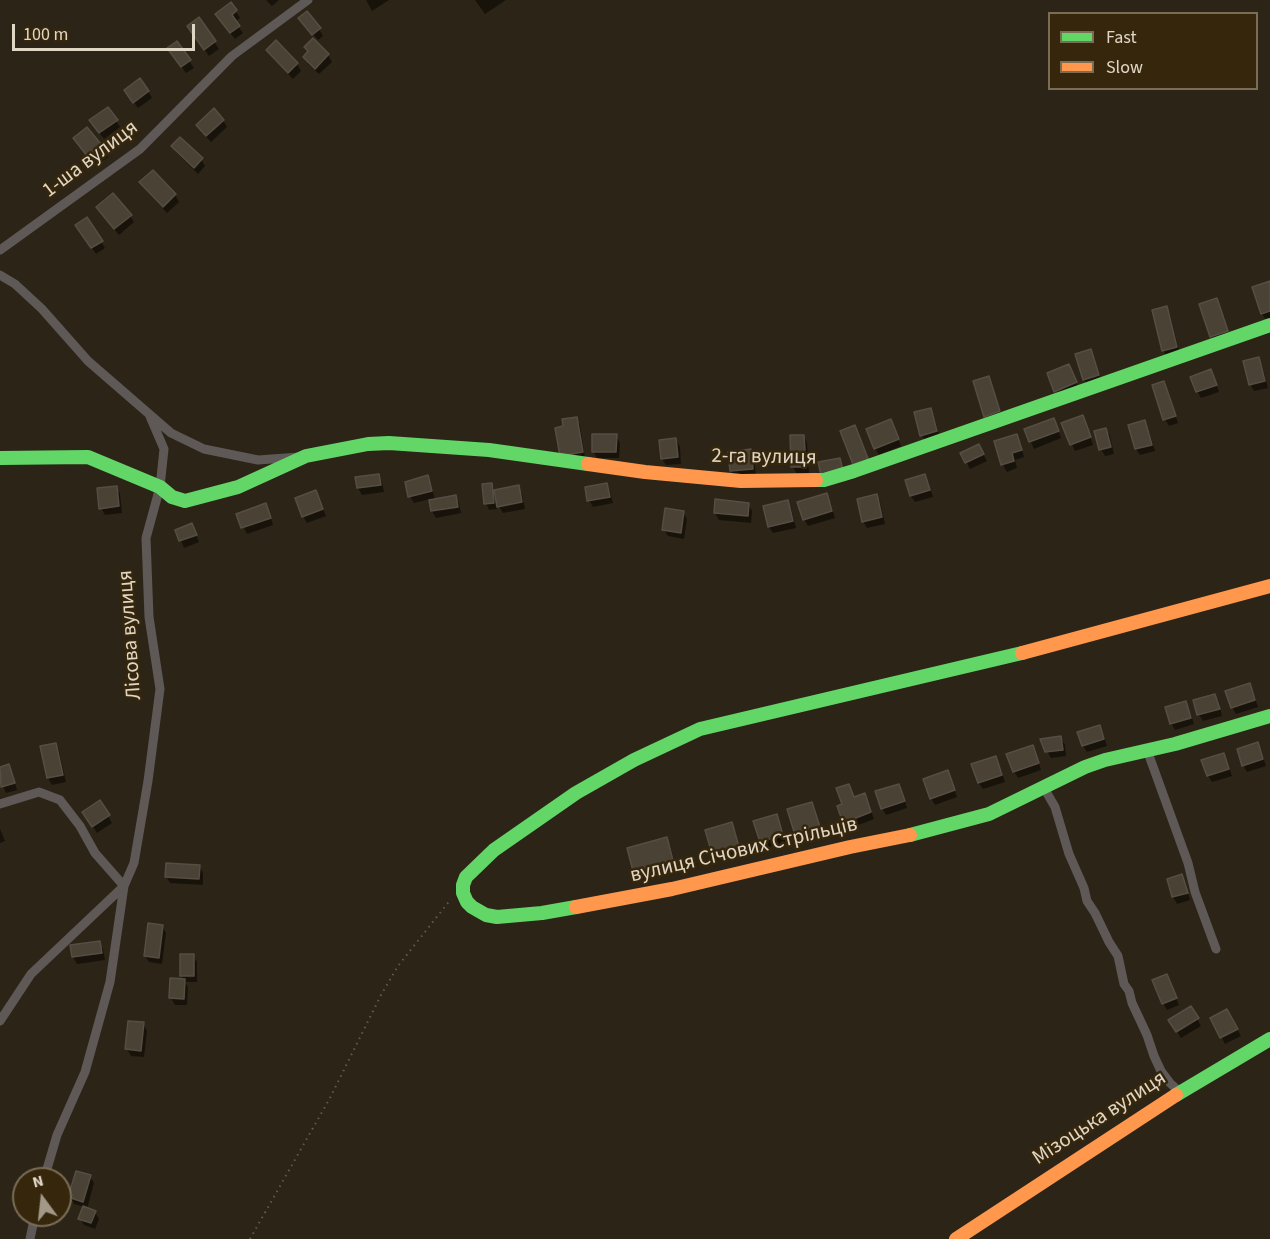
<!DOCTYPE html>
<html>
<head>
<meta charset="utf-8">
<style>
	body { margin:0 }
	#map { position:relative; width:1270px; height:1239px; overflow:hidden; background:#2c2416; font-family:"Source Sans 3",sans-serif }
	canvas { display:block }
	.legend { position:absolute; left:1048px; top:12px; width:210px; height:78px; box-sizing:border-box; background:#36270c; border:2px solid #7a6d56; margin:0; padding:8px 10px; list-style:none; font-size:18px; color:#e0d6c6 }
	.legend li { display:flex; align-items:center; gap:12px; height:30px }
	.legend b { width:30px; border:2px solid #7a6d56 }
	.north { position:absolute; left:12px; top:1167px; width:60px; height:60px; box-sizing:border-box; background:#36270c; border:2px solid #7a6d56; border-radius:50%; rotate:345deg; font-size:16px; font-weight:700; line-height:24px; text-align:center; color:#e0d6c6 }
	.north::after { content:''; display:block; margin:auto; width:21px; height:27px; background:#a19888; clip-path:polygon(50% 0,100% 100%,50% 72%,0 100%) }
	.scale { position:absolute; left:12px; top:24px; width:183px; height:27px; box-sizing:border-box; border:3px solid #e0d6c6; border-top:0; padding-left:8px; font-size:18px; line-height:21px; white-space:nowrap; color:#e0d6c6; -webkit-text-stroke:4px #36270c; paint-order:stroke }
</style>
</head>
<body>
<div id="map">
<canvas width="1270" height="1239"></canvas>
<ul class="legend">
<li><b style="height:8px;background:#63d668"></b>Fast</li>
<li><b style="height:8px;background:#ff974d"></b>Slow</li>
</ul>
<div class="north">N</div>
<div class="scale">100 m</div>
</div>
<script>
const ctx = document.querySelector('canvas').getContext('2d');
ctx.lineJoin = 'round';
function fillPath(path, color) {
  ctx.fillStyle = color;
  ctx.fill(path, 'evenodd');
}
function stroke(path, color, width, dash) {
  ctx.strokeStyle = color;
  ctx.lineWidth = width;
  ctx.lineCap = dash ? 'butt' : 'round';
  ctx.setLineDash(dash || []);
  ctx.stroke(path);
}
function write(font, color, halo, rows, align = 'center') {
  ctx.font = font + ' "Source Sans 3",sans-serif';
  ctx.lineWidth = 5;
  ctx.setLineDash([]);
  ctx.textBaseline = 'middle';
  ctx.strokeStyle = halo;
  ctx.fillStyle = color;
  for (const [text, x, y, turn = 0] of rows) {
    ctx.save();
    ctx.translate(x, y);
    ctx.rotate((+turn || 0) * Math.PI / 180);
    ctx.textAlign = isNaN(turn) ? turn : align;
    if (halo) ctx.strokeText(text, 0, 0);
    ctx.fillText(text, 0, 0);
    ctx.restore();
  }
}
fillPath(new Path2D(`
	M266,0H279L272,6Z
	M366,0H389L372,11Z
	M475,0H506L485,14Z
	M231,4L240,18L235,22L243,33L235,39L221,21Z
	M199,19L219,49L209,56L193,33Z
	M305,24L319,29L323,36L318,40Z
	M315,42L328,55L332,62L319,74L308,64L305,57Z
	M177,43L194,68L186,73L173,55Z
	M276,43L297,64L301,71L293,79L272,57L268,51Z
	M148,91L152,98L138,108L130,97Z
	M223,120L227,127L211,142L202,132L198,125Z
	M116,121L120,127L104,139L95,127Z
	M87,129L108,157L96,166L79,145Z
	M173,147L201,159L205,166L198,174L177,153Z
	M141,183L175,195L179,202L167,213L145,189Z
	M102,214L130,216L134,222L119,235Z
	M81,232L101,242L105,248L96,254Z
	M1270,283V319L1266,320L1262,314Z
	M1201,305L1220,307L1230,338L1216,343L1212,337Z
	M1166,308L1170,314L1180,354L1167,357L1163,350Z
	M1090,351L1094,358L1102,382L1088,386L1084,380L1076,355Z
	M1258,359L1262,365L1268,388L1254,391L1250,384Z
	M1211,371L1219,392L1201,398L1197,391Z
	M1072,372L1079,390L1059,398L1056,391Z
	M988,377L992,384L1003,418L989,423L985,416Z
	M1164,383L1167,390L1178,423L1169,426L1165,419Z
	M930,409L934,416L940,438L926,442L922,435Z
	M576,418L580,425L585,458L566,462L565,428Z
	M1144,422L1148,428L1155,451L1140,455L1136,449L1130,426Z
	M1063,424H1086L1093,445L1075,451Z
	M1057,427L1061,438L1034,449L1026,430Z
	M894,428L901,446L879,455L875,448Z
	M1106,429L1110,436L1114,454L1105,456L1101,449Z
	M616,436L620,443L619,458H597L593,451Z
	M804,436L807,443L809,473L797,474L793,467L791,437Z
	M1016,436L1020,442L1024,457L1015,460L1017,468L1007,472L1003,465L995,442Z
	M676,440L680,447L681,464L666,465L662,459Z
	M979,446L987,461L970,469L962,453Z
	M750,451L754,458L756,476L735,478L731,471L730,453Z
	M378,475L382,482L384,492L362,495L358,488L357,478Z
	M924,476L928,482L933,497L915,502L911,496L906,481Z
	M427,477L431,484L435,500L455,496L459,503L461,513L436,518L432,511L430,499L414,503L410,496Z
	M607,484L610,491L613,503L593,507L589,500Z
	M492,485L495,491L518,487L522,494L525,509L503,513L497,503V509L489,510L486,503Z
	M116,487L120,494L122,513L105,515L101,508Z
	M316,492L326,516L307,523L303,516Z
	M827,495L830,502L835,518L808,526L804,519Z
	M876,496L880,502L885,524L867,528L863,521Z
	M788,502L791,508L796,528L773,533L769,527Z
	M748,504L752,511L751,523L719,520L715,513Z
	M269,512L273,525L247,534L238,515Z
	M683,512L687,519L684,539L668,536L664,530Z
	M177,531L195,532L199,542L184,548Z
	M1249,685L1253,692L1258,707L1236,714L1232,707Z
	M1215,695L1219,702L1222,716L1203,721L1199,715L1195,701Z
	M1185,703L1189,709L1194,724L1175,730L1171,723Z
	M1099,726L1103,733L1107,746L1087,752L1083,746Z
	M1061,738L1065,745L1066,756L1051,758L1047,751Z
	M56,744L59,751L66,782L52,785L48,778Z
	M1257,744L1261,751L1266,766L1247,772L1243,765Z
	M1036,753L1041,770L1018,778L1014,771Z
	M1223,755L1227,761L1232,776L1212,782L1208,776L1203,761Z
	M995,758L999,764L1005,782L983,789L979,783Z
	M8,766L12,773L17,790L6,793L0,779V768Z
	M951,779L957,797L935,805L931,798Z
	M898,786L902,792L907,808L886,815L882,808Z
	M854,799L868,802L874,819L848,829L844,822Z
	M100,802L112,823L97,833L84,813Z
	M811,803L815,810L822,834L800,841L797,834Z
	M776,816L780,822L786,842L765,848L761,841Z
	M731,824L735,831L741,853L717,860L713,854Z
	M0,829L5,841L0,843Z
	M667,839L670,845L677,871L640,881L636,874Z
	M199,866L203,873V885L170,883L166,876Z
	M1182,876L1185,883L1190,900L1177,904L1173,897L1168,880Z
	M162,926L166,933L162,964L149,962L145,956Z
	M99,942L103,949L105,960L77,964L73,957Z
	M193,956L197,962V982H185L188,987L187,1005H175L171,998L184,980L181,975Z
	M1170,983L1179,1005L1167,1010L1163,1003Z
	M1191,1008L1201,1026L1181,1038L1170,1020Z
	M1227,1011L1241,1036L1225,1044L1212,1019Z
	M143,1024L147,1031L144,1057L131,1056L127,1049Z
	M90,1177L94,1183L87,1209L95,1212L99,1219L95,1229L84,1225L80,1218L85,1207L74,1204L70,1197Z`), '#0007');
const building = new Path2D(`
	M231,2L237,10L232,15L240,26L230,33L215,14Z
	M307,11L321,28L312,35L298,18Z
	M199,17L216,41L204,50L187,26Z
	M313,38L329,54L315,69L303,57L308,51L304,47Z
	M276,40L298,63L288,73L266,50Z
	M177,41L191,60L181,67L167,48Z
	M140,78L149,91L133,103L124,90Z
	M108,107L118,120L99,133L89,120Z
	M214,108L224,120L206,136L196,125Z
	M87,127L105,149L91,161L73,138Z
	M180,137L203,158L194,168L171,146Z
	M153,170L176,194L163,207L139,182Z
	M113,193L132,215L114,229L96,207Z
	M87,217L103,241L91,248L75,225Z
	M1270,281V311L1261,314L1252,287Z
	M1217,298L1228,331L1210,337L1199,304Z
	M1167,306L1177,347L1162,351L1152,310Z
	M1091,349L1099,375L1083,380L1075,354Z
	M1259,357L1265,381L1249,385L1243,361Z
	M1069,364L1077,382L1054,392L1047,373Z
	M1211,369L1217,385L1196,392L1190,377Z
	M989,376L1000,411L984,417L973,381Z
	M1164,381L1176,416L1163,420L1152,385Z
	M931,408L937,431L920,436L914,412Z
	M1083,415L1091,437L1070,445L1061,423Z
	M577,417L583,452L560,456L555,428L563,426L562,419Z
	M1054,418L1059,431L1029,442L1024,429Z
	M891,419L899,439L874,449L866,429Z
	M1145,420L1152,445L1135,449L1128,425Z
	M855,425L869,461L854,467L840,431Z
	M1106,428L1111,447L1099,450L1094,431Z
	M592,434H617L616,452H592Z
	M1017,434L1022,450L1012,453L1014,461L1001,465L994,441Z
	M790,435H804L806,467H791Z
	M676,438L678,457L661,459L659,440Z
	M979,444L984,454L965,463L960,453Z
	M751,449L753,469L730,471L728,452Z
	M840,458L843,471L821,475L818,462Z
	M379,474L381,485L357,488L355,477Z
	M925,474L930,490L910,496L905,480Z
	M428,475L432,491L408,497L405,482Z
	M492,483L494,503L484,504L482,484Z
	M607,483L610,497L587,501L585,487Z
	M519,485L522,502L497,507L494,490Z
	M117,486L119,506L99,509L97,488Z
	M316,490L323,509L302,517L295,498Z
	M827,493L832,511L803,520L797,502Z
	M877,494L882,517L862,522L857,499Z
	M456,495L458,507L431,511L429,500Z
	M715,499L749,503L748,516L714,513Z
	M788,500L793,521L768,527L763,506Z
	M266,503L271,518L241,528L236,514Z
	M665,508L684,511L681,533L662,530Z
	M192,523L197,535L179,541L175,530Z
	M1250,683L1255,700L1231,708L1225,691Z
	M1215,694L1220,709L1197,715L1193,700Z
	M1186,701L1191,718L1170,724L1165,707Z
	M1100,725L1104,739L1082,746L1077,732Z
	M1061,736L1063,750L1045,752L1040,739Z
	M1258,742L1263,759L1242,766L1237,749Z
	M56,743L63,775L47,778L40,746Z
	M1033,745L1039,763L1013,772L1006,754Z
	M1224,753L1229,769L1207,776L1201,760Z
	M996,756L1002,775L978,783L971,764Z
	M9,764L15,783L1,787L0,767Z
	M948,770L955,790L930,799L923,779Z
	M849,784L854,797L865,793L871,812L843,823L837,806L842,804L836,788Z
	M899,784L905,801L881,809L875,791Z
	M100,800L110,815L92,827L82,812Z
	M812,802L820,827L795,835L787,809Z
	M777,814L783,835L760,842L753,821Z
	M732,822L739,847L712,854L705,830Z
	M667,837L674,864L634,875L627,848Z
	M166,863L200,865L199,879L165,877Z
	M1182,874L1188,893L1172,897L1167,879Z
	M148,923L163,925L159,958L144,956Z
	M100,941L102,953L72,957L70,945Z
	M180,954H194V976H180Z
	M1167,974L1177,998L1162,1004L1152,980Z
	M170,978L185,979L184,999L169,998Z
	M1191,1006L1199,1018L1176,1032L1168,1020Z
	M1227,1009L1238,1029L1220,1038L1210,1018Z
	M128,1021L144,1022L141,1051L125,1049Z
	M76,1171L91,1175L83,1202L68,1197Z
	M83,1206L96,1211L91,1223L78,1219Z`);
fillPath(building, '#494235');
stroke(building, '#564e43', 1.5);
stroke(new Path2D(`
	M250,1239L330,1098L381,995L398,966L451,899`), '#605a54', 2, [1.5, 4.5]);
stroke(new Path2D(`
	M0,250L140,149L232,56L308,0
	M0,275L15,284L42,309L88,361L171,433L204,449L258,460L299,457
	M1147,750L1188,863L1195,892L1216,949
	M1044,788L1055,807L1069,854L1084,888L1087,901L1095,913L1109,942L1118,956L1124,984L1129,991L1132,1003L1147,1035L1154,1056L1161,1071L1170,1083L1180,1092
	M0,804L39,792L60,800L80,826L95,853L124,886L31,974L0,1021
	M44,1179L57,1135L85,1072L110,982L124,886L134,863L148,781L160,689L149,617L146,538L160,487L164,449L149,414
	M30,1239L35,1215`), '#5e5857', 9);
stroke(new Path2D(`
	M0,458L88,457L160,487L172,497L185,501L238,487L306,456L368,444L389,443L489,450L588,464
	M816,480H824L854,471L1270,325
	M910,835L989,814L1085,767L1105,760L1175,744L1270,716
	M576,907L542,913L497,917L486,915L472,907L467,902L463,893V885L466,877L494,850L576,793L634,760L700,729L1022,653
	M1176,1095L1270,1039`), '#63d668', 14);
stroke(new Path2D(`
	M588,464L645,472L741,481L816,480
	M1022,653L1270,586
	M576,907L672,889L850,847L910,835
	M956,1239L1176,1095`), '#ff974d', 14);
write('21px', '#e0d6c6', '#36270c', [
	["1-ша вулиця",91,160,-37],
	["2-га вулиця",764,458,1],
	["Лісова вулиця",131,635,-94],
	["вулиця Січових Стрільців",744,851,-13],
	["Мізоцька вулиця",1100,1119,-33]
]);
</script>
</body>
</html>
